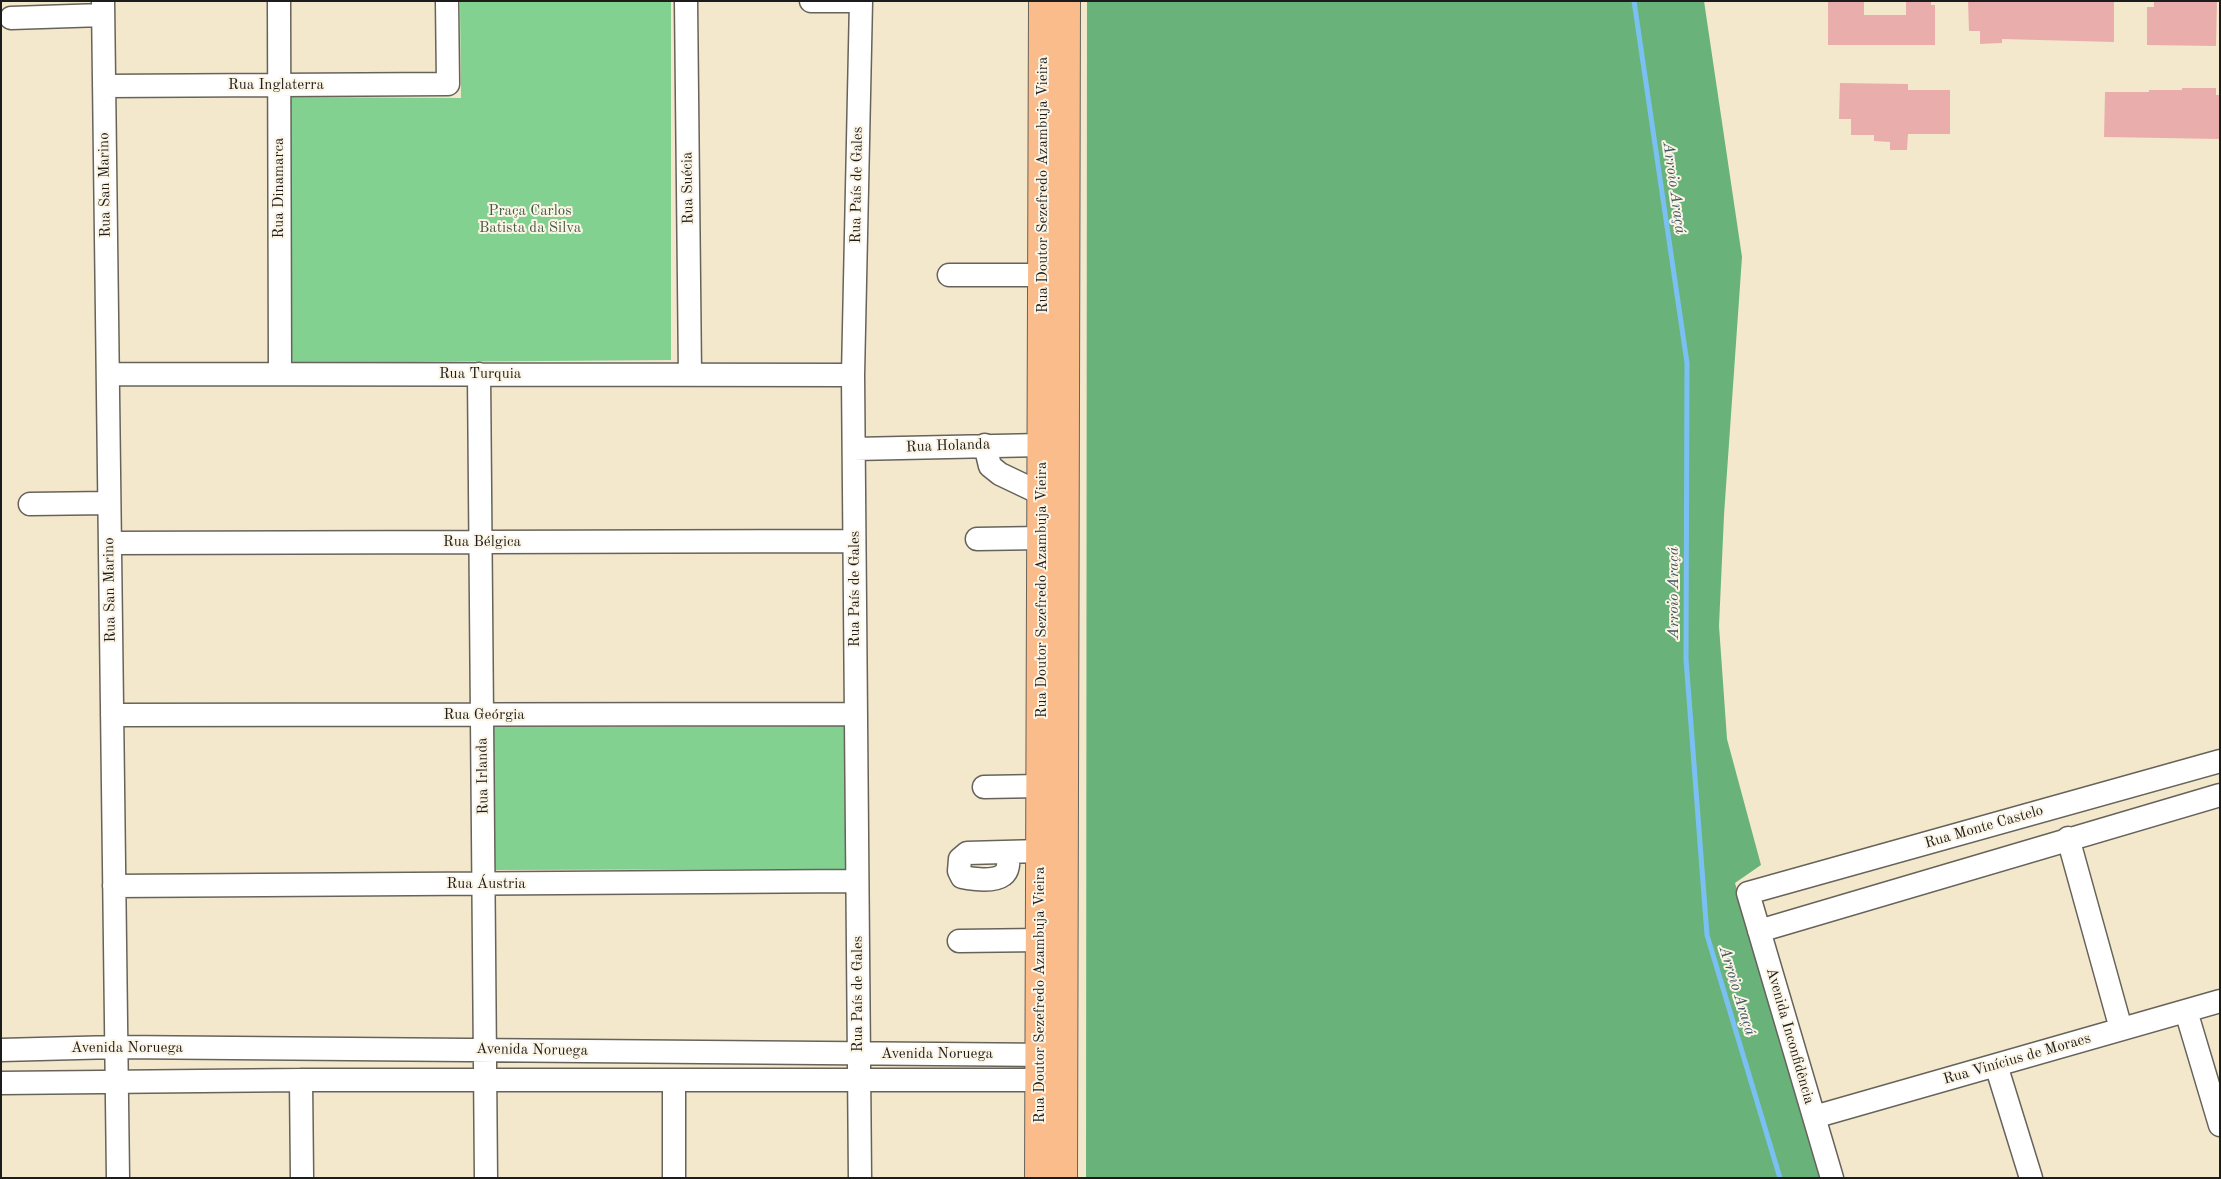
<!DOCTYPE html>
<html>
<head>
<meta charset="utf-8">
<style>
	body { margin:0 }
	#map { position:relative; width:2221px; height:1179px; overflow:hidden; background:#f3e8cc; font-family:"Old Standard TT",serif }
	canvas { display:block }
	.frame { position:absolute; inset:0; border:2px solid #1c1c1c; pointer-events:none }
</style>
</head>
<body>
<div id="map">
<canvas width="2221" height="1179"></canvas>
<div class="frame"></div>
</div>
<script>
const ctx = document.querySelector('canvas').getContext('2d');
ctx.lineJoin = 'round';
function fillPath(path, color) {
  ctx.fillStyle = color;
  ctx.fill(path, 'evenodd');
}
function stroke(path, color, width, dash) {
  ctx.strokeStyle = color;
  ctx.lineWidth = width;
  ctx.lineCap = dash ? 'butt' : 'round';
  ctx.setLineDash(dash || []);
  ctx.stroke(path);
}
function write(font, color, halo, rows, align = 'center') {
  ctx.font = font + ' "Old Standard TT",serif';
  ctx.lineWidth = 4;
  ctx.setLineDash([]);
  ctx.textBaseline = 'middle';
  ctx.strokeStyle = halo;
  ctx.fillStyle = color;
  for (const [text, x, y, turn = 0] of rows) {
    ctx.save();
    ctx.translate(x, y);
    ctx.rotate((+turn || 0) * Math.PI / 180);
    ctx.textAlign = isNaN(turn) ? turn : align;
    if (halo) ctx.strokeText(text, 0, 0);
    ctx.fillText(text, 0, 0);
    ctx.restore();
  }
}
fillPath(new Path2D(`
	M460,1H671V360L290,363L289,97L461,98Z
	M847,726L848,869L494,870L493,727Z`), '#82d190');
fillPath(new Path2D(`
	M1087,1H1704L1742,257L1724,515L1719,626L1727,739L1761,865L1735,883L1823,1178H1086Z`), '#69b37a');
stroke(new Path2D(`
	M1634,1L1687,363L1686,659L1707,935L1780,1178`), '#7bc0f2', 5);
fillPath(new Path2D(`
	M1828,1H1864V15H1906V1H1931V5H1935V45H1828Z
	M1968,1H2114V42L2002,39V43L1980,44V31H1969Z
	M2154,1H2217L2216,46L2147,45V7H2154Z
	M1840,83L1908,84V90H1950V134H1908L1907,150H1890V142L1874,141V135H1851V119H1839Z
	M2182,88H2216V95H2220V139L2104,137L2105,92H2149V90H2182Z`), '#e9aeac');
const minor = new Path2D(`
	M103,1L118,1178
	M279,1L280,374
	M686,1L690,375
	M811,1H860
	M11,18L103,15
	M104,86L448,84L447,1
	M949,275H1043
	M108,374L853,375
	M479,374L486,1178
	M985,445L990,466L1000,474L1042,494
	M854,449L1042,445
	M30,504L109,503
	M977,539L1042,538
	M110,543L854,541
	M112,715L856,714
	M984,787L1041,786
	M2068,838L2121,1029
	M1008,852C1008,859 1010,870 1003,875C994,882 972,879 962,877L959,871L960,859L967,853L1041,851
	M114,886L857,881
	M1759,931L2220,795
	M959,941L1041,940
	M2186,1011L2220,1125
	M1,1050L116,1047L1055,1055
	M1996,1065L2031,1178
	M301,1080L302,1178
	M674,1080V1178
	M1,1083L301,1080H1055
	M1814,1117L2220,1001
	M860,1178L853,375L861,1
	M1832,1178L1748,893L2220,761`);
const major = new Path2D(`
	M1039,1178L1043,1
	M1063,1178L1066,1`);
stroke(minor, '#67635a', 25);
stroke(major, '#67635a', 30);
stroke(minor, '#fff', 22);
stroke(major, '#fabc8b', 28);
write('15px', '#1c1c1c', '#fcf5e5', [
	["Rua Inglaterra",276,85],
	["Rua San Marino",105,185,-91],
	["Rua País de Gales",857,185,-89],
	["Rua Doutor Sezefredo Azambuja Vieira",1043,185,-90],
	["Rua Dinamarca",279,188,-90],
	["Rua Suécia",688,188,-91],
	["Rua Turquia",480,374],
	["Rua Holanda",948,446,-2],
	["Rua Bélgica",482,542],
	["Rua País de Gales",855,589,-90],
	["Rua San Marino",110,590,-91],
	["Rua Doutor Sezefredo Azambuja Vieira",1042,590,-90],
	["Rua Geórgia",484,715],
	["Rua Irlanda",483,776,-91],
	["Rua Monte Castelo",1984,827,-16],
	["Rua Áustria",486,884],
	["Rua País de Gales",858,994,-90],
	["Rua Doutor Sezefredo Azambuja Vieira",1040,995,-90],
	["Avenida Inconfidência",1790,1036,74],
	["Avenida Noruega",127,1048],
	["Avenida Noruega",532,1050,1],
	["Avenida Noruega",937,1054],
	["Rua Vinícius de Moraes",2017,1059,-16]
]);
write('15px', '#405b45', '#fcf5e5', [
	["Praça Carlos",530,211],
	["Batista da Silva",530,228]
]);
write('italic 16px', '#3d5567', '#fcf5e5', [
	["Arroio Araçá",1674,188,82],
	["Arroio Araçá",1674,593,-90],
	["Arroio Araçá",1737,991,73]
]);
</script>
</body>
</html>
